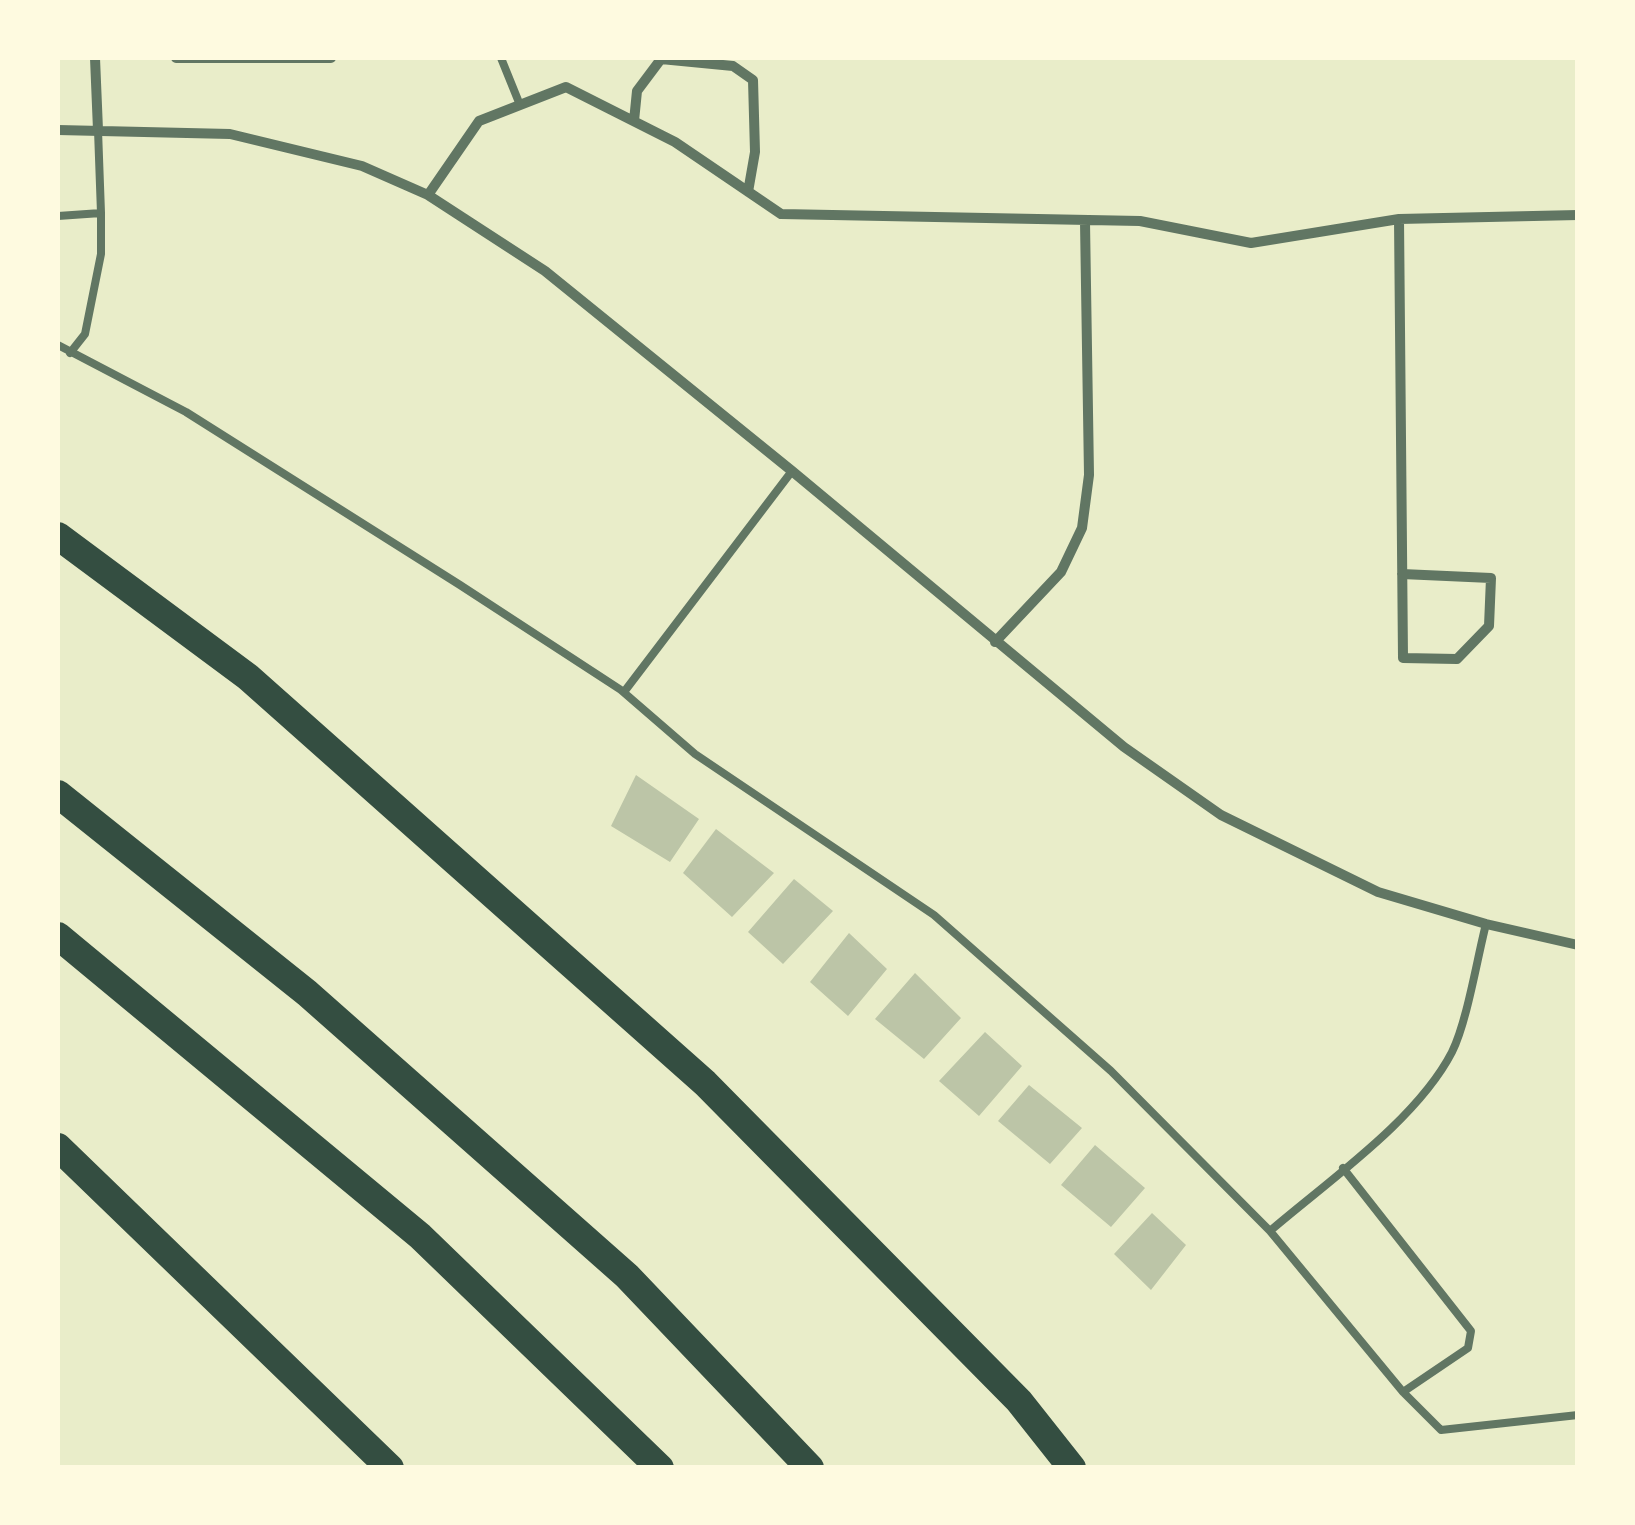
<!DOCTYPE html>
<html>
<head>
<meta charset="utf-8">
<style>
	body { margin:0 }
	#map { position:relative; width:1635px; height:1525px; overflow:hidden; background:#e9edc9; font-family:"Archivo Narrow",sans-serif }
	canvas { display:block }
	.frame { position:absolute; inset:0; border:60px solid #fefae0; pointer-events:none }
</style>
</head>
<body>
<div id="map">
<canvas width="1635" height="1525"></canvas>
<div class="frame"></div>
</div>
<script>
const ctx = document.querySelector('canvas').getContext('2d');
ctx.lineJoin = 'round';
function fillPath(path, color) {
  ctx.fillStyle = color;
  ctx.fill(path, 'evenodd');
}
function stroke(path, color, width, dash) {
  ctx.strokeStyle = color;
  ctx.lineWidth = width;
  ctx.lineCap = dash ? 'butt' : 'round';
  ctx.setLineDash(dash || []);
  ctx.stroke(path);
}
fillPath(new Path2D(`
	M636,775L699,819L670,862L611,826Z
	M716,829L774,873L732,917L683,873Z
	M794,879L833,911L783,964L748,932Z
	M849,933L887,969L848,1016L810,982Z
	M915,973L961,1018L924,1059L875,1019Z
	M985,1032L1022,1066L979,1116L939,1081Z
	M1029,1085L1082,1128L1050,1164L998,1121Z
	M1095,1145L1145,1188L1111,1227L1061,1185Z
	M1152,1213L1186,1245L1151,1290L1114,1254Z`), '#bcc5a7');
stroke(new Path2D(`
	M501,58L520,105
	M98,130L101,213
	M58,216L101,213V254L85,334L70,353
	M58,345L186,412L460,585L621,690L695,754L934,915L1111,1071L1270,1231L1403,1392L1441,1430L1578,1415
	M624,692L792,471
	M1343,1168L1471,1331L1468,1348L1403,1392
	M1270,1231C1328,1181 1417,1120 1452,1052C1467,1022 1477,959 1486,924`), '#617663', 8);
stroke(new Path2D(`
	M95,58L98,130
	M176,58H331
	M634,121L637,91L661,59L733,66L753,80L755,152L748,192
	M58,130L230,134L362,166L428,195L545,271L792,471L1124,747L1221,815L1378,892L1486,924L1578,945
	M428,195L479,121L566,87L675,142L781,214L1140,221L1251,243L1399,219L1578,215
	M1399,219L1403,658L1457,659L1489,626L1491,578L1402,574
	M995,642L1061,572L1082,528L1089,475L1085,222`), '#617663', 10);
stroke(new Path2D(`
	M58,536L248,677L705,1083L1019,1401L1072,1468
	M58,794L307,993L627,1276L810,1468
	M58,936L420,1236L660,1468
	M58,1147L390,1468`), '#344e41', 28);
</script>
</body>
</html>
